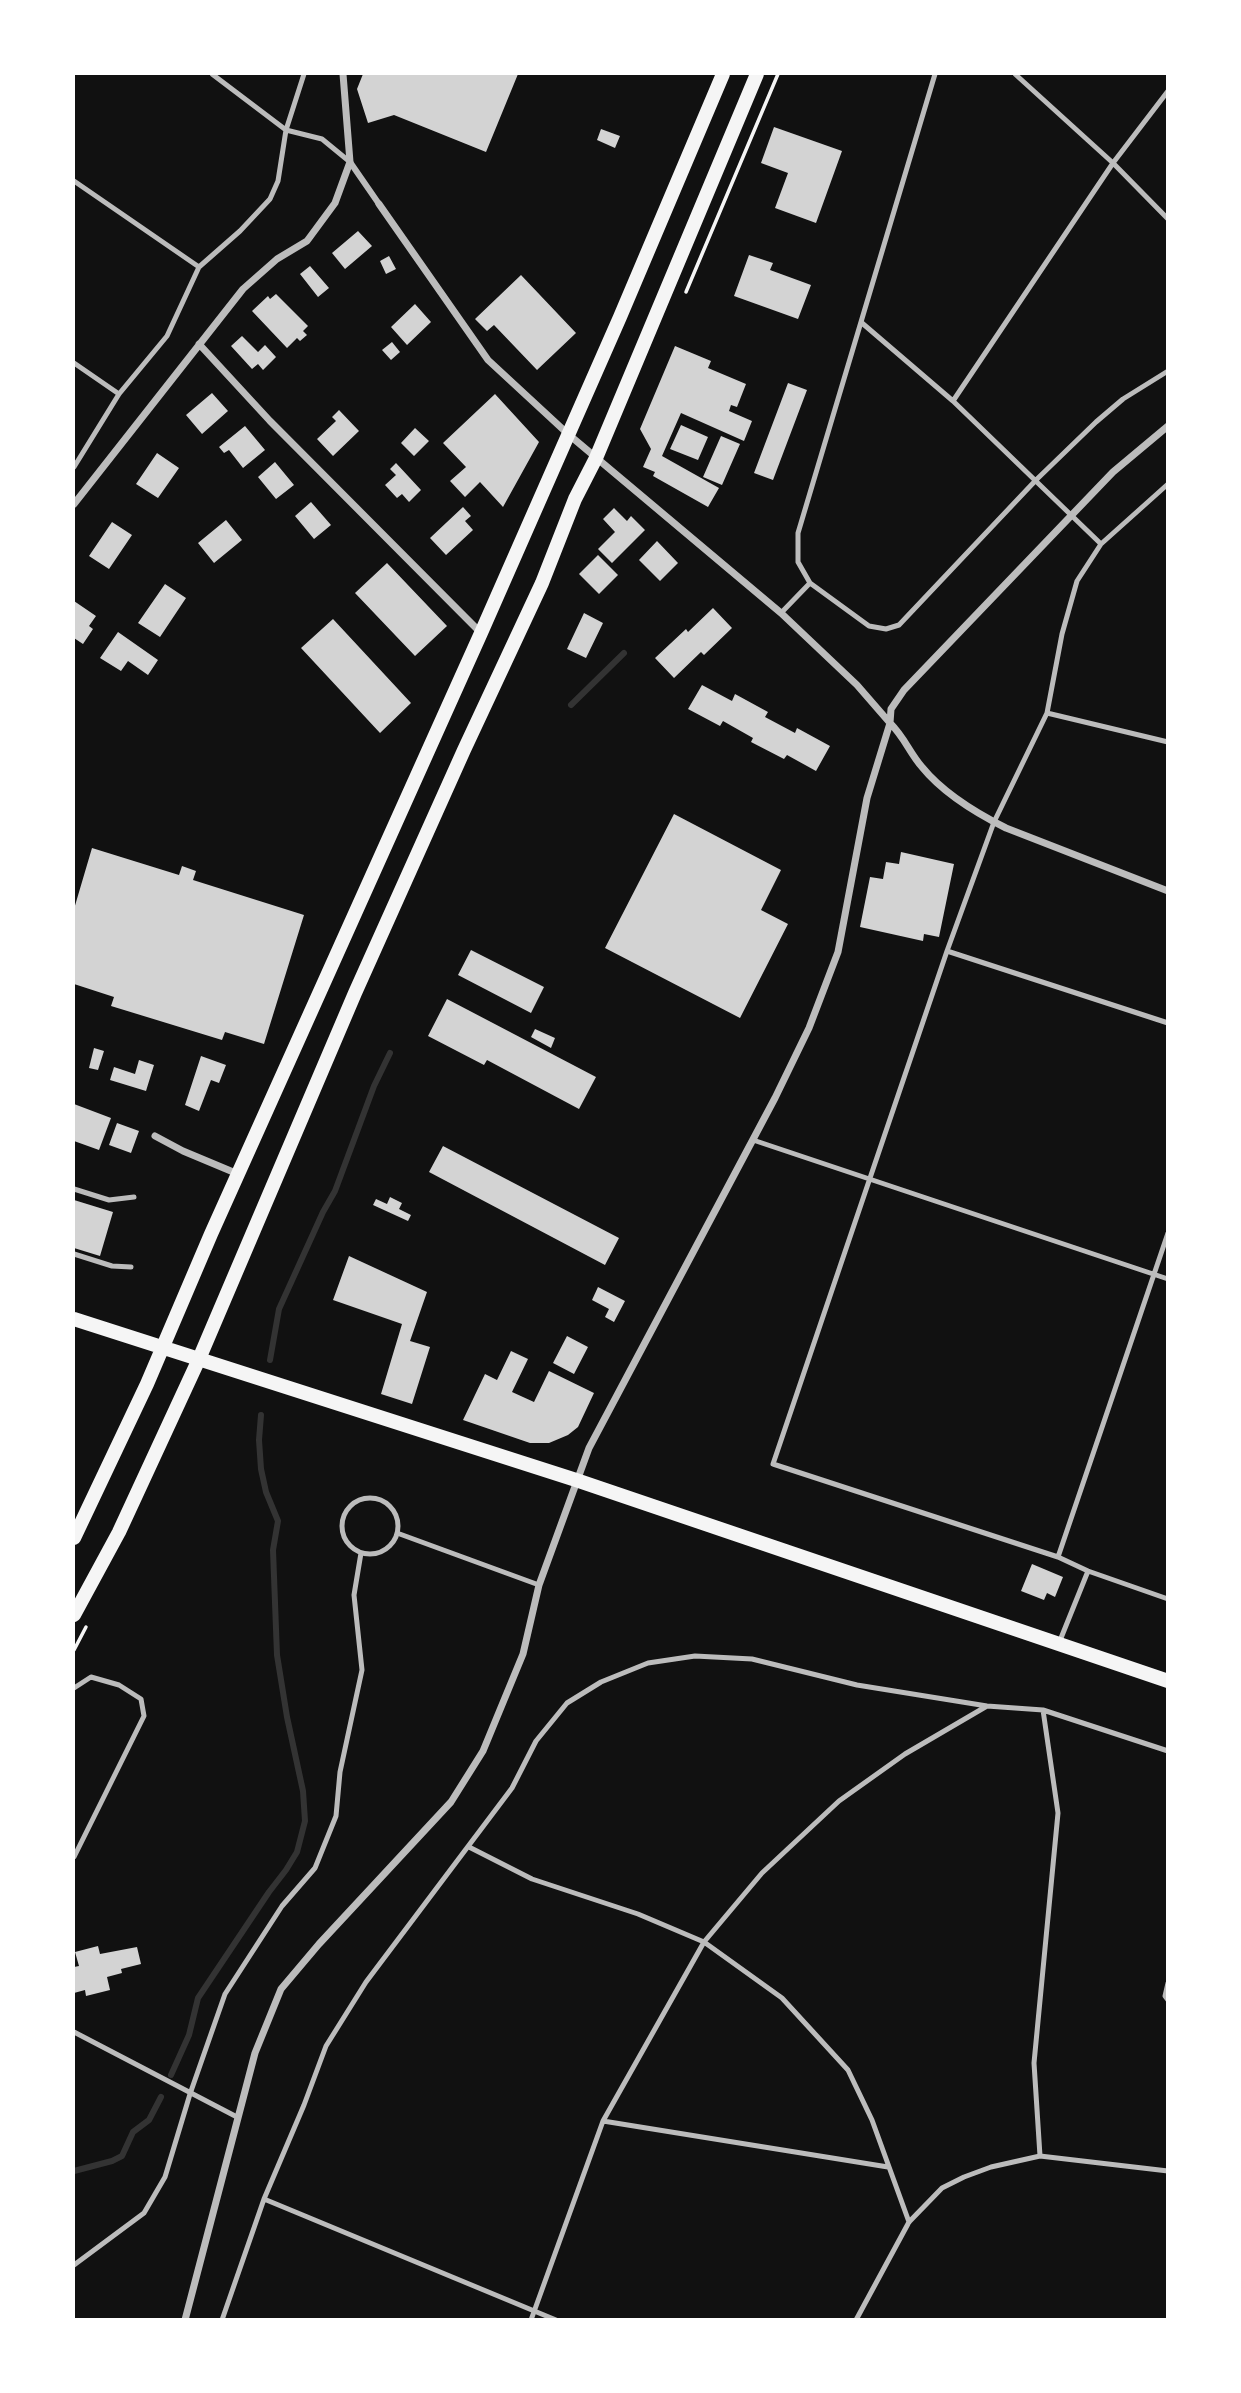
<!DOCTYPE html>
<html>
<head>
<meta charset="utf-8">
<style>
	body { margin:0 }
	#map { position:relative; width:1241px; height:2393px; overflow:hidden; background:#111; font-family:"Noto Sans",sans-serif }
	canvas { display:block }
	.frame { position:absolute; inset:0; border:75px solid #fff; pointer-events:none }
</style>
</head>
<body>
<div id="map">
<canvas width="1241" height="2393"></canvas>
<div class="frame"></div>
</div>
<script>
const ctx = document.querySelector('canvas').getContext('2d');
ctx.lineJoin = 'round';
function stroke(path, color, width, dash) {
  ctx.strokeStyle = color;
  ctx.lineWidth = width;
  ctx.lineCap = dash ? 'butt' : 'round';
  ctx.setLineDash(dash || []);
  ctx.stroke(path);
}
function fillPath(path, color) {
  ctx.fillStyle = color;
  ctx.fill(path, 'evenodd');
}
stroke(new Path2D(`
	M571,705L624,653
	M270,1360L279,1309L323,1212L335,1191L374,1086L390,1053
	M171,2075L189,2035L198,1998L269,1892L286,1870L297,1852L305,1821L303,1791L287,1717L277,1655L273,1550L278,1521L266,1492L261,1469L259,1440L261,1415
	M74,2171L112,2161L122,2156L133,2132L149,2120L161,2097`), '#333', 6);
fillPath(new Path2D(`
	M363,74H518L486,152L394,115L368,123L357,89Z
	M774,127L842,151L816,223L775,208L788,173L761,163Z
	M601,129L620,136L615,148L597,140Z
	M358,231L372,246L345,269L332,253Z
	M749,255L773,263L770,270L811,285L798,319L734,296Z
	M389,256L396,269L386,274L380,261Z
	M310,266L329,288L318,297L300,274Z
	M521,275L576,333L537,370L494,325L487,331L475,319Z
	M276,294L308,326L303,331L307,335L300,341L297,338L287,348L252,311L268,296L270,299Z
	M415,304L431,322L407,345L391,327Z
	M242,336L258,352L265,345L276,357L263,370L258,364L252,369L231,346Z
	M392,342L400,352L391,360L382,350Z
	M675,346L711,361L708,368L746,384L737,407L731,405L729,411L752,421L744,441L681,413L662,456L719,488L708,507L653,476L655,472L643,467L651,449L640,429Z
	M788,383L807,390L773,480L754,473Z
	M212,393L228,411L202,434L186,415Z
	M495,394L539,442L503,507L480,482L465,497L450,481L466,467L443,443Z
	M339,410L359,431L333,456L317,439L336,421L332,417Z
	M681,425L708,437L698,460L670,449Z
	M245,426L265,450L243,468L229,450L224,453L219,447Z
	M415,428L429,441L414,456L401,443Z
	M721,436L740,444L722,485L703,477Z
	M157,453L179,468L158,498L136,484Z
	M275,462L294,485L276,499L258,477Z
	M396,463L421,490L409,502L402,494L397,498L385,485L396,475L390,469Z
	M311,502L331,525L314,539L295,516Z
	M463,507L471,516L465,521L473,530L446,555L430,538Z
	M614,508L627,521L631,516L645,530L612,563L598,549L615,532L603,519Z
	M226,520L242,540L214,563L198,543Z
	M112,522L132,535L109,569L89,556Z
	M657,541L678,563L660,581L639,560Z
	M598,555L618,575L599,594L579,574Z
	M387,563L447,626L415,656L355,593Z
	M165,584L186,598L160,637L138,623Z
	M74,601L96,616L89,626L93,629L83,644L74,638Z
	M713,608L732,628L704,655L701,652L674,678L655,658L686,629L688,632Z
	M584,613L603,623L586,658L567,649Z
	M333,619L411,703L380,733L301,648Z
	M118,632L158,660L148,675L128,661L121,671L100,658Z
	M702,685L732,701L735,694L768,712L765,717L795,733L797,728L830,746L816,771L787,755L784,759L751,742L753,738L723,721L720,726L688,709Z
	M674,814L781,870L761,910L788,924L740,1018L605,948Z
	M92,848L179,875L182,866L196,871L193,880L304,915L264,1044L225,1032L222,1040L111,1006L114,997L74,984V909Z
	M901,852L954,864L939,937L924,934L923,941L860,927L870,877L883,879L886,862L899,864Z
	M471,950L544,987L531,1013L458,975Z
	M447,999L596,1077L579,1109L487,1060L484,1065L428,1036Z
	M535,1029L555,1038L551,1048L531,1037Z
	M94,1048L104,1051L98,1070L89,1068Z
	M201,1056L226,1065L219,1083L211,1080L199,1111L185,1105Z
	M139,1060L154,1065L146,1091L110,1080L114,1067L135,1074Z
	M74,1104L111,1118L99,1150L74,1141Z
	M117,1123L139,1131L131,1153L109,1145Z
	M443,1146L619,1238L605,1265L429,1172Z
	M390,1197L402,1203L399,1209L411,1215L408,1221L373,1205L376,1199L387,1204Z
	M74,1200L113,1212L100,1256L74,1248Z
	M349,1256L427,1292L410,1341L430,1347L412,1404L381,1394L402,1324L333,1300Z
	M598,1287L625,1301L614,1322L605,1317L609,1309L592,1300Z
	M567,1336L588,1347L574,1374L553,1363Z
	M511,1351L528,1359L512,1392L534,1402L549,1371L594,1393L578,1427L568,1435L549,1443H530L463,1420L485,1374L497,1380Z
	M1032,1564L1063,1577L1055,1597L1047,1593L1044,1600L1021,1591Z
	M98,1946L100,1954L137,1947L141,1964L121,1969L122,1973L107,1977L110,1990L86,1996L85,1990L74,1993V1967L79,1966L75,1952Z`), '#d3d3d3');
stroke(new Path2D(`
	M686,292L778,74
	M74,1650L86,1627`), '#f5f5f5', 3.5);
stroke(new Path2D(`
	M212,74L286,130L322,139L350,162
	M935,74L798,533V562L810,583L869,626L886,629L899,625L1036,480L1096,422L1123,399L1168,371
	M1015,74L1113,163L1168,219
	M74,181L199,267
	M862,323L953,401L1101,544
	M74,363L119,394
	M953,401L1113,163L1168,91
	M74,467L119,394L167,336L199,267L240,231L270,199L278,181L286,130L304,74
	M1168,484L1101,544L1077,581L1062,634L1047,713L994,822L947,951L773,1464L1058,1557L1088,1571L1168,1599
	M781,613L810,583
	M1047,713L1168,742
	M947,951L1168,1023
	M753,1140L1168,1279
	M74,1189L109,1200L134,1197
	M74,1254L112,1266L131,1267
	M342 1526a28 28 0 1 1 56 0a28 28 0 1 1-56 0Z
	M397,1533L539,1585
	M1058,1557L1168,1233
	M1059,1643L1088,1571
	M74,1688L91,1677L119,1685L141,1699L144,1716L74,1857
	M469,1847L532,1879L638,1914L704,1942L782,1998L848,2070L872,2120L909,2222
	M1168,1983L1165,1996L1168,2000
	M74,2032L237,2117
	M603,2121L888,2167
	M1040,2156L1034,2063L1058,1813L1043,1710
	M264,2199L556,2320
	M74,2265L144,2213L165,2177L190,2094L225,1994L282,1906L315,1868L336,1816L340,1772L362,1670L354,1595L361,1553
	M222,2320L264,2199L304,2105L326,2046L366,1982L512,1788L536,1741L567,1703L601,1682L648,1663L695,1656L752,1659L857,1685L987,1706L1043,1710L1168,1751
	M531,2320L603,2121L704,1942L762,1873L839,1801L905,1754L987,1706
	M856,2320L909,2222L942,2188L964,2177L991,2167L1040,2156L1168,2171`), '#bcbcbc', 5);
stroke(new Path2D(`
	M350,162L379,204`), '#bcbcbc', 6);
stroke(new Path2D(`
	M199,344L270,421L481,633
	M1168,426L1113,472L904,690L891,709L890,723C905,738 909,752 922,767C943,793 976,813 1006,828L1168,891
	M74,504L243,289L277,259L307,241L335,203L350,162L343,74
	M155,1136L183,1151L238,1174
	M185,2320L255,2053L281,1989L319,1944L451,1802L483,1751L523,1654L539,1585L589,1448L775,1098L809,1028L838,952L867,798L890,723L857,685L781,613L568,434L488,360L379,204`), '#bcbcbc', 7);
stroke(new Path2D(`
	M74,1319L576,1480L1168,1681
	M74,1538L147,1384L211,1234L481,633L620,317L723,74
	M74,1615L119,1532L199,1359L355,993L464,750L542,583L575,499L596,458L757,74`), '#f5f5f5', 14);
</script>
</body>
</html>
